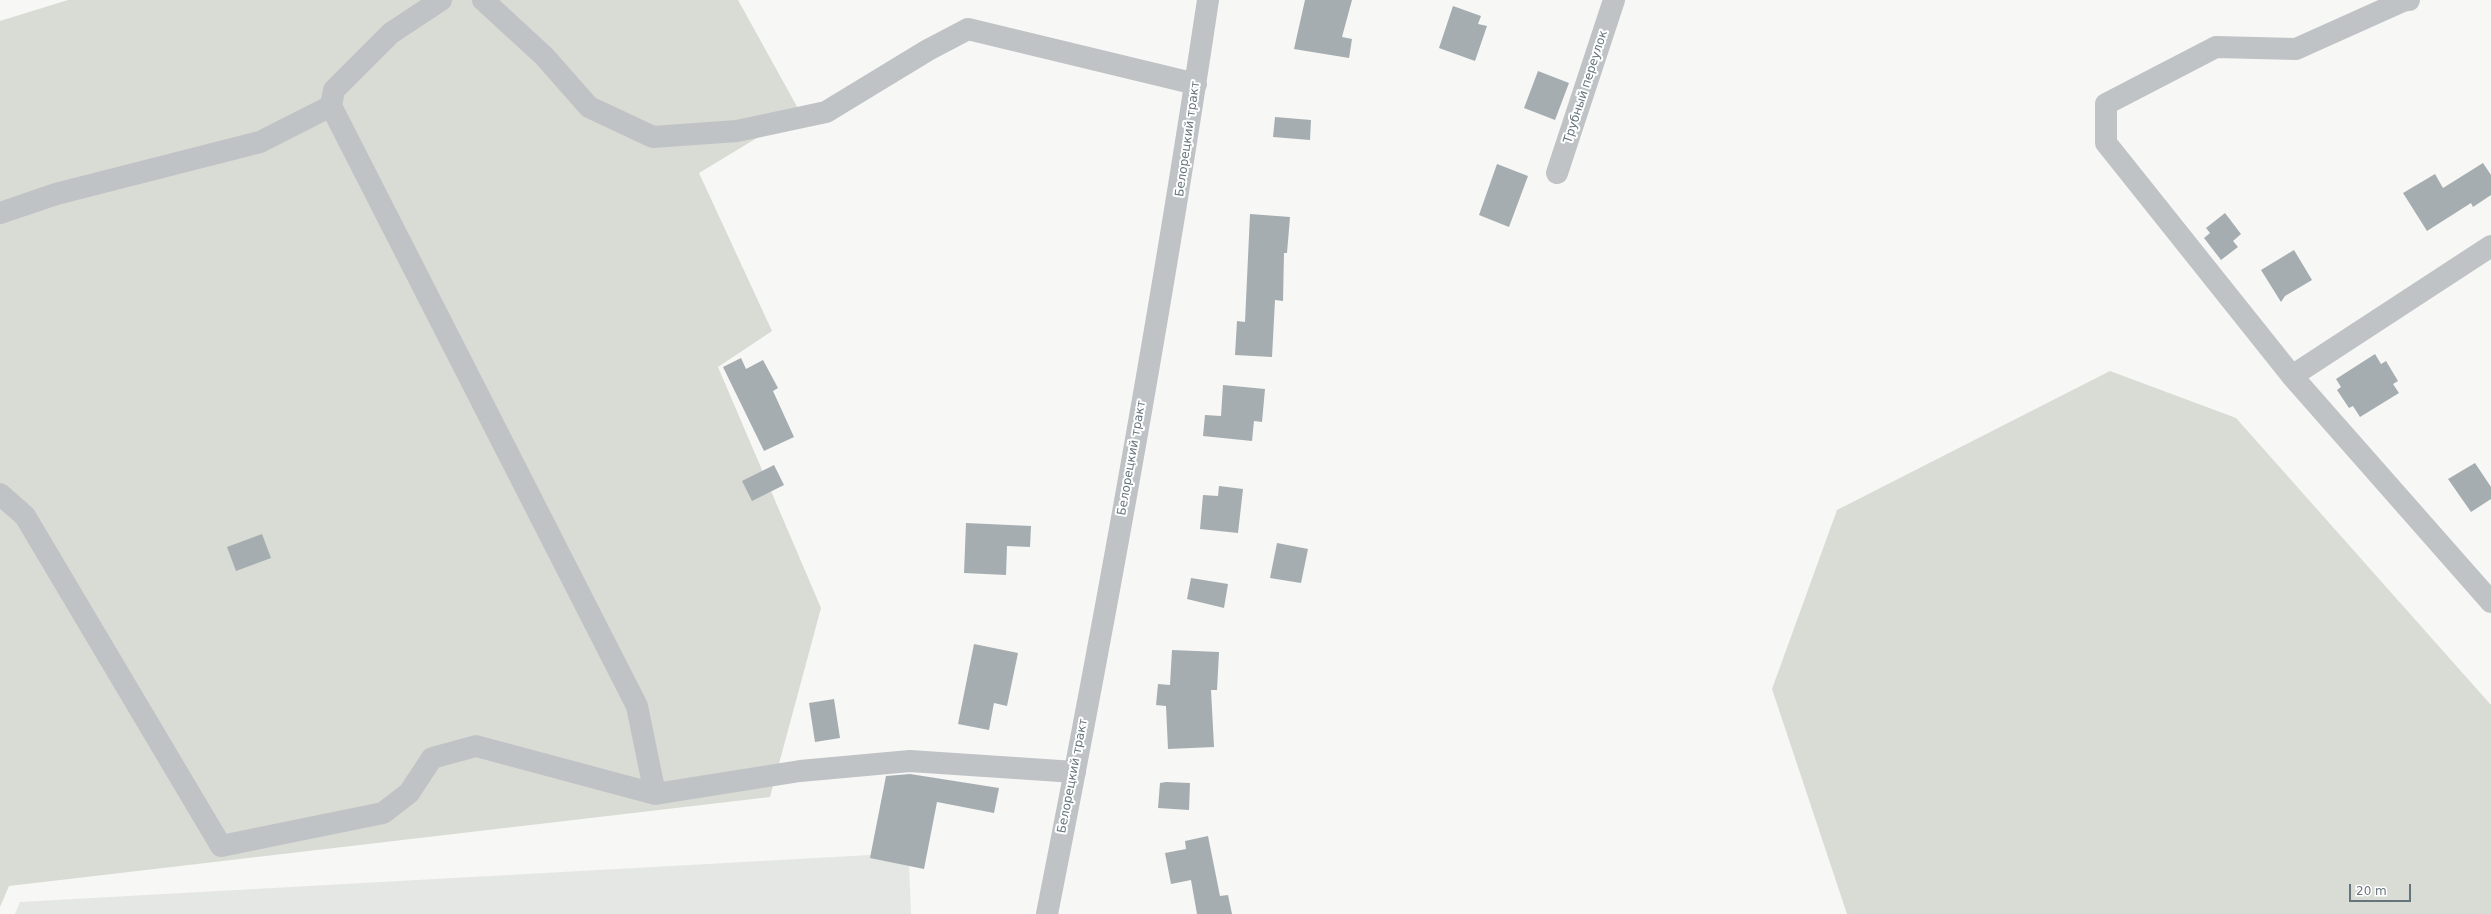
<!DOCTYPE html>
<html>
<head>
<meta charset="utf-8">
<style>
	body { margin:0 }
	#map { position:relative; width:2491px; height:914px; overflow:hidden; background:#f7f7f5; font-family:"DejaVu Sans",sans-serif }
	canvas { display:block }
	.scale { position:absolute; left:2349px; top:884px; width:62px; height:18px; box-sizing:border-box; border:2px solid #66757c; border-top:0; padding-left:5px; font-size:12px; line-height:14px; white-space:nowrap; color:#66757c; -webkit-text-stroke:3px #fff; paint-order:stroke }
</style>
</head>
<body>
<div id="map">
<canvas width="2491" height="914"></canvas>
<div class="scale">20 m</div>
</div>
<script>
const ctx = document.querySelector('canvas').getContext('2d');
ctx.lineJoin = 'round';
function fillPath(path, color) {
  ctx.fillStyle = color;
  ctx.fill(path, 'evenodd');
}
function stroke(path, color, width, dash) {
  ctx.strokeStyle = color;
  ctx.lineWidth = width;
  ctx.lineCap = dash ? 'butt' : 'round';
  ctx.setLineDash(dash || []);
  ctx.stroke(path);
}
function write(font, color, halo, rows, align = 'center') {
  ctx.font = font + ' "DejaVu Sans",sans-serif';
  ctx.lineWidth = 4;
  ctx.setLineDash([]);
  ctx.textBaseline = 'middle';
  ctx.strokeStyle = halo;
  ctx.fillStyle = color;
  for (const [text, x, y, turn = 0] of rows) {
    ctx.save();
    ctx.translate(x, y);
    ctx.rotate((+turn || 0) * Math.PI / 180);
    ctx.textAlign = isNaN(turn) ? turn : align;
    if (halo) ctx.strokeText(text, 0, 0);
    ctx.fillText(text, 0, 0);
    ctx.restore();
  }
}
fillPath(new Path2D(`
	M870,855L909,864L911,914H15L20,902Z`), '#e5e7e5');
fillPath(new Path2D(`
	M68,0H738L800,112L699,173L772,331L718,367L821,608L770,797L9,886L0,907V21Z
	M2110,371L2236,418L2491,705V914H1847L1772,689L1837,510Z`), '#d8dcd5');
fillPath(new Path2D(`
	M1305,0H1352L1342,37L1352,39L1349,58L1294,49Z
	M1453,6L1481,16L1478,24L1487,26L1475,61L1439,48Z
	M1538,71L1569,83L1555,120L1524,108Z
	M1275,117L1311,120L1310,140L1273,137Z
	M2483,163L2491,175V195L2473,207L2471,203L2427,231L2403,193L2435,174L2443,188Z
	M1497,164L1528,176L1509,227L1479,215Z
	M2225,213L2241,234L2233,241L2238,247L2221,260L2204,238L2210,233L2206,228Z
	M1250,214L1290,217L1287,253H1284L1283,301L1275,300L1272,357L1235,355L1237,321L1245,322Z
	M2294,250L2312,280L2285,296L2281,302L2261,270Z
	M2375,354L2381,364L2386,361L2398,381L2393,384L2399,393L2360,417L2353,406L2349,408L2337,390L2341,387L2336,379Z
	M741,358L746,369L763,360L778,388L773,391L794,437L764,451L723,367Z
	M1223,385L1265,389L1262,422L1254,421L1252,441L1203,436L1205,415L1221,416Z
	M2475,463L2491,487V499L2471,512L2448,479Z
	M774,465L784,485L752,501L742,481Z
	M1219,486L1243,489L1238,533L1200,529L1203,495L1218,496Z
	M966,523L1031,526L1030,547L1007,546L1006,575L964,573Z
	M262,534L271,558L236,571L227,547Z
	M1277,543L1308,549L1301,583L1270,578Z
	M1191,578L1228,584L1224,608L1187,599Z
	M974,644L1018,653L1007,706L994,703L989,730L958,724Z
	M1172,650L1219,652L1217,690H1211L1214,747L1168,749L1166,706L1156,705L1158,684L1170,685Z
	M834,699L840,738L815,742L809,703Z
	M910,774L999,788L994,813L937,802L924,869L870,858L886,776Z
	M1166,782L1190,783L1189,810L1158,808L1160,783Z
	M1208,836L1220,896L1228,895L1232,914H1197L1191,880L1171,884L1165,853L1186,849L1185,841Z`), '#a5adb1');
stroke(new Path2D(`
	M441,0L391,33L334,90L331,106L637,706L655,794L800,771L910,761L1075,772
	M483,0L544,56L589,107L653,137L737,131L826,112L928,50L968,29L1196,84
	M2409,0L2403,1L2296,49L2216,47L2106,104V143L2292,376L2491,602
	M1557,173L1614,0
	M0,213L56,194L260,142L331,106
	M2292,376L2491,246
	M0,494L25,516L221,846L383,813L409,793L432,758L476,746L655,794
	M1047,914C1107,611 1162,306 1208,0`), '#bfc3c6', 22);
write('12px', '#66757c', '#fff', [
	["Трубный переулок",1586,87,-72],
	["Белорецкий тракт",1188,139,-82],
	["Белорецкий тракт",1132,458,-80],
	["Белорецкий тракт",1073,776,-79]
]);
</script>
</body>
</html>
